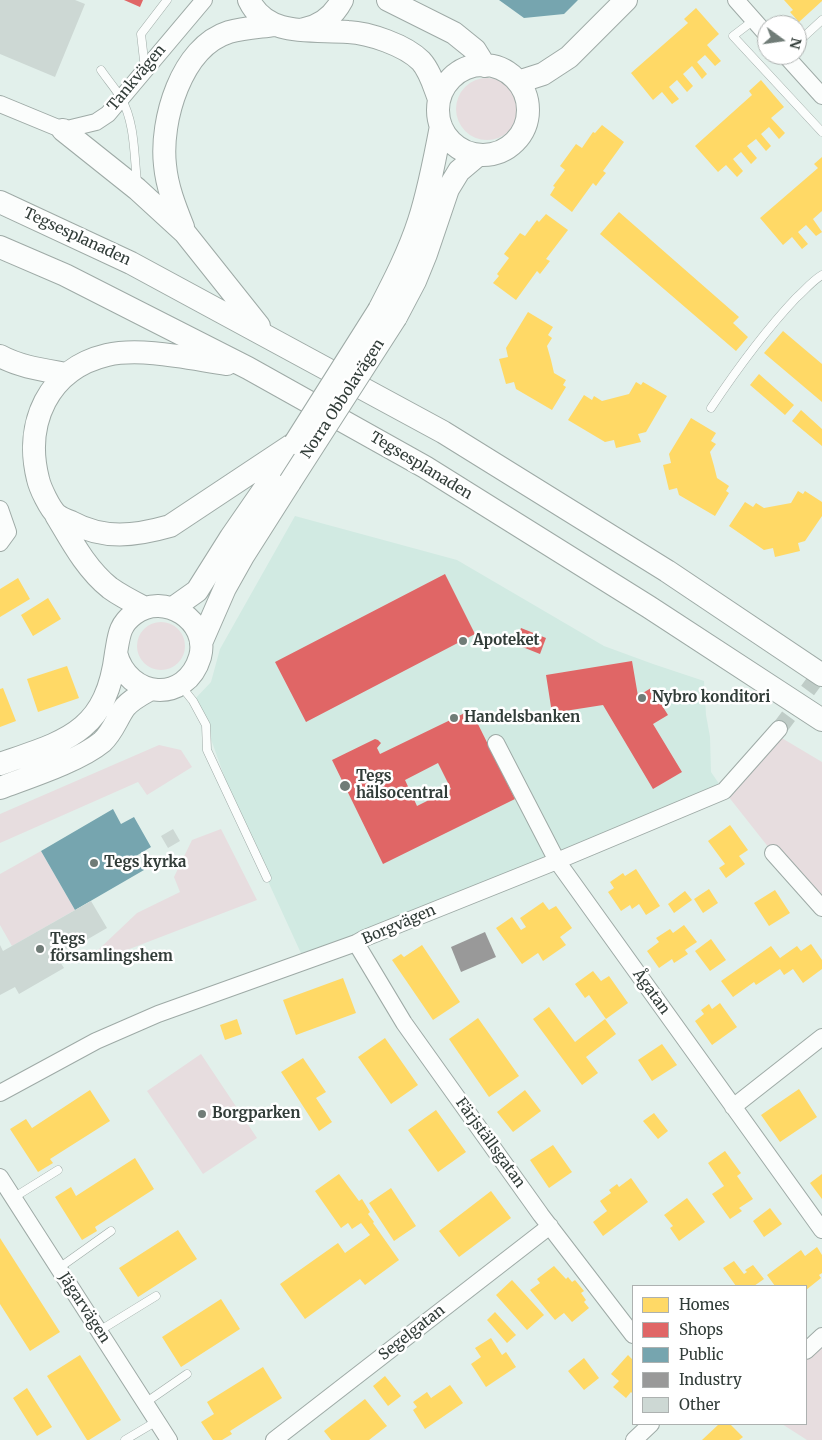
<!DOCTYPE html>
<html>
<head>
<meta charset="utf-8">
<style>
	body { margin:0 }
	#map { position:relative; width:822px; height:1440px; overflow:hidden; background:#e2f0eb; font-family:Merriweather,serif }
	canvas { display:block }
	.legend { position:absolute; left:632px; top:1285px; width:175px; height:140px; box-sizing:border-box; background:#fff; border:1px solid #adb1b0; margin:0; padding:6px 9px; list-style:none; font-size:15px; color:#323d39 }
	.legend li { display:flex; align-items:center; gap:10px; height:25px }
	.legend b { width:25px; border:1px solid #adb1b0 }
	.north { position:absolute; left:757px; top:15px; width:50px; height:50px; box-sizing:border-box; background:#fff; border:1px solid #adb1b0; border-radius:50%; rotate:104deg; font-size:14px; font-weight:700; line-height:20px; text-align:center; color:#323d39 }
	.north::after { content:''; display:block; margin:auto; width:18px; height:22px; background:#707c77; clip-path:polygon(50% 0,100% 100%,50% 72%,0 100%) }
</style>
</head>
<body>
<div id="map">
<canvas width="822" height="1440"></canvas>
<ul class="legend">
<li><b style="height:14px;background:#ffd966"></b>Homes</li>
<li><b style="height:14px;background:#e06666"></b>Shops</li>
<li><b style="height:14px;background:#76a5af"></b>Public</li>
<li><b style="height:14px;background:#999"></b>Industry</li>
<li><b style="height:14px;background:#cdd8d4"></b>Other</li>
</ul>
<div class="north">N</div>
</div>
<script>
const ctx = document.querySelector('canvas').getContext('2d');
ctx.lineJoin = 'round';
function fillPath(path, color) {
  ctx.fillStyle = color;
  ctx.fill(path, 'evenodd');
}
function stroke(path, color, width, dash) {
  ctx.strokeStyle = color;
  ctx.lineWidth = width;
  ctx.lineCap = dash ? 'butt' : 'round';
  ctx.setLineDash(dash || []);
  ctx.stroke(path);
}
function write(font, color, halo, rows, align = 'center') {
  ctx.font = font + ' Merriweather,serif';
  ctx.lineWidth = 5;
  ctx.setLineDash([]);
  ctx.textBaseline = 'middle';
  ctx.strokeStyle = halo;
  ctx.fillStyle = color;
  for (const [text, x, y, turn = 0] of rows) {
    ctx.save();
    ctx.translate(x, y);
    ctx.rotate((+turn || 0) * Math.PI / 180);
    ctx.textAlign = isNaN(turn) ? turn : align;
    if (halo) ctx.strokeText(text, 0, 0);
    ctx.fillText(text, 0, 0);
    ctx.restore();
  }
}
fillPath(new Path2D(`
	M295,516L457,560L604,646L653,664L704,681L706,715L710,737L711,772L724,791L305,962L239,818L206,725L193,701L211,682L220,649Z`), '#d1eae2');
fillPath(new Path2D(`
	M456 109a31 31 0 1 1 62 0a31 31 0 1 1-62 0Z
	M137 646a24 24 0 1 1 48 0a24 24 0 1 1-48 0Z
	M775,734L822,762V908L773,853L724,791Z
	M159,745L181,750L192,767L147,795L138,782L0,843V814Z
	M221,829L257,900L93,963L98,950L137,913L180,892L174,877L192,840Z
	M41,851L75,910L12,946L0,925V874Z
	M201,1054L257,1138L203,1174L147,1091Z
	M822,1336V1440H807L782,1424H806V1351Z`), '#e7dddf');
fillPath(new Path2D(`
	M784,0H822V1L799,22L790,12L793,10Z
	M696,8L719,34L707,45L721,61L715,66L705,55L697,62L707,74L702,79L692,66L683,74L693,86L687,92L677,80L669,87L679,99L672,104L662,92L653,100L631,73L688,23L684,19Z
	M761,80L784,107L771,118L785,133L779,139L769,127L761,134L771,146L766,151L756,139L747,146L757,158L751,164L741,152L733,159L743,171L737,177L726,165L718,172L695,146L752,95L749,91Z
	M602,125L624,142L603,171L606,173L601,179L596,186L593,183L572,212L550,195L555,187L553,186L565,170L560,166L576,144L582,148L593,132L595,133Z
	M822,157V211L813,219L822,232L816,236L806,225L798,232L808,244L802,249L792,237L783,245L760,218L818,168L814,164Z
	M619,212L739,317L733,323L748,337L736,351L600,234Z
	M546,214L568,230L546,259L550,261L540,274L537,271L516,300L493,283L499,276L497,274L509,258L504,254L520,233L525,236L537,220L539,222Z
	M528,312L553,327L548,335L552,338L547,346L551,360L554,373L566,380L563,385L566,387L552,410L516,389L514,382L506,384L499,359L508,357L506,348Z
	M783,331L822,364V402L764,353Z
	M759,374L794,405L785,415L750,385Z
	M636,382L641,385L643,382L667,396L646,432L638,434L641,442L616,448L614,440L605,442L568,420L584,395L592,400L594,396L602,401L629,394Z
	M801,410L822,429V446L792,421Z
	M691,418L716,433L711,441L716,444L710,452L714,466L717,478L729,486L726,491L729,493L715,516L679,495L677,488L669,490L663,465L671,463L669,454Z
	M798,491L803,494L805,491L822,502V516L805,541L798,543L800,551L775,557L773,548L764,550L729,526L745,502L753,507L756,503L764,508L791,503Z
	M18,578L30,599L0,617V589Z
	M48,598L61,619L33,636L21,615Z
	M67,666L79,698L38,712L27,679Z
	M3,688L16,721L0,727V689Z
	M730,825L748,850L739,856L745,864L726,878L719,868L725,864L708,841Z
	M636,869L660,906L646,915L639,904L632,909L630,905L621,911L608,892L614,888L610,882L623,873L625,876Z
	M709,889L718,903L703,913L694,899Z
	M775,890L790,913L769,926L754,903Z
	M685,891L692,900L674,913L668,904Z
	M543,902L549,910L556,906L572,928L560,937L566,945L543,961L538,953L522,964L496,928L512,917L521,930L526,927L520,918Z
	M684,925L697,942L685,950L688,954L674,963L672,959L659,968L647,951L659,942L656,938L670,929L673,933Z
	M711,939L726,960L710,971L695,951Z
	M811,944L822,960V969L803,983L793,969L784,975L780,969L756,985L754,982L733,997L721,981L771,946L780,958L797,946L801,951Z
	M422,945L460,1002L433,1020L392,960L401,954L404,957Z
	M593,971L601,981L609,976L628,1003L606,1019L589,995L585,998L575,984Z
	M343,978L356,1013L296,1035L283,1000Z
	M720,1003L737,1027L712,1045L695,1021L704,1014L701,1010L709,1004L712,1009Z
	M549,1007L575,1042L605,1019L616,1034L586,1057L598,1073L582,1085L533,1019Z
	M478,1018L519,1076L489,1097L449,1039Z
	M237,1019L242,1034L225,1040L220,1025Z
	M385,1038L418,1085L391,1104L358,1057Z
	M662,1044L677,1065L652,1081L638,1060Z
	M303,1058L326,1092L316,1098L332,1122L319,1131L281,1072Z
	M799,1089L817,1117L780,1142L761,1115Z
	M90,1090L110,1121L50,1159L53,1163L38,1172L10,1129L26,1119L32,1128Z
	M525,1090L541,1111L513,1132L497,1112Z
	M436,1110L466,1152L438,1172L408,1130Z
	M654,1113L668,1131L658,1139L643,1121Z
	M553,1145L572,1172L549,1188L530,1160Z
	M725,1151L741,1173L737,1176L753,1199L739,1208L742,1211L730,1219L712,1194L724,1186L708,1163Z
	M135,1158L154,1189L95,1227L97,1231L82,1240L55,1197L71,1187L76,1196Z
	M339,1174L359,1201L362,1199L370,1212L368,1214L374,1222L373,1223L399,1260L365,1285L360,1279L305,1319L280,1284L338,1243L345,1253L370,1235L361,1223L352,1229L348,1223L341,1228L315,1191Z
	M822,1174V1199L810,1183Z
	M631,1178L648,1202L603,1236L593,1222L607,1211L600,1201L611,1193L609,1190L617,1184L619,1187Z
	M391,1188L416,1226L394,1241L369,1203Z
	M491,1191L511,1218L459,1257L439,1231Z
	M687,1198L705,1222L679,1241L670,1228L673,1226L664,1215Z
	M770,1208L782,1224L764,1237L753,1221Z
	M178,1230L197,1259L138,1297L119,1268Z
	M0,1238L60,1332L30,1351L0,1304Z
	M817,1247L822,1255V1273L819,1275L821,1278L806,1290V1286H775L767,1275L801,1250L805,1256Z
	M734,1261L744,1274L747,1272L745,1270L753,1265L764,1279L754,1286H736L723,1268Z
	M554,1266L566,1279L568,1277L572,1282L575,1280L584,1291L581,1293L586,1300L584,1302L589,1308L572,1322L564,1313L555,1320L530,1290L540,1283L537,1279Z
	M512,1280L544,1315L527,1330L496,1295Z
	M221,1299L240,1329L181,1367L162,1337Z
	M495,1312L516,1335L507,1343L487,1320Z
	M491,1338L502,1355L506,1352L516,1367L486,1387L471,1364L481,1357L475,1348Z
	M80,1355L121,1420L89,1440H87L47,1376Z
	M628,1355L633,1360V1394L631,1392L626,1398L613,1387L619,1381L611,1374Z
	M584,1358L599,1378L584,1390L568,1371Z
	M263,1367L282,1398L230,1431L232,1434L222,1440H213L201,1422L214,1414L207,1402Z
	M385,1376L401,1396L388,1406L373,1386Z
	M450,1385L463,1403L425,1429L413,1410L417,1407L413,1402L427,1392L431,1398Z
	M27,1388L52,1427L37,1436L13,1398Z
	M365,1399L387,1426L369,1440H331L324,1431Z
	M719,1424H730L743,1437L739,1440H702Z`), '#ffd966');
fillPath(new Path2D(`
	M124,0H143L140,7Z
	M445,574L475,634L306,722L275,662Z
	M521,628L546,638L540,654L515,644Z
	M632,661L638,696L651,688L668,715L653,724L682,772L653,789L603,705L552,713L546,675Z
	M471,710L515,799L383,864L332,760L375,739L378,740L381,743L377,748L380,754ZM438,763L451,789L417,806L405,780Z`), '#e06666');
fillPath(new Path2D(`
	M499,0H578L564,14L524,18Z
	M113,809L121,824L134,817L151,847L136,856L144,870L75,910L41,851Z`), '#76a5af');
fillPath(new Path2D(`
	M485,932L496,957L461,972L451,947Z`), '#999');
fillPath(new Path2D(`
	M0,0H75L85,4L55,77L0,54Z
	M173,829L180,841L168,848L161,836Z
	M91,901L107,928L57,957L64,968L19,994L15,987L0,995V945L3,951Z`), '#cdd8d4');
stroke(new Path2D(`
	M779,729L822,671`), '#bfccc7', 16, [16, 8]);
const lane = new Path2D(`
	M754,20L733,36L822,132
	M797,43L822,20
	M145,69L141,34L167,0
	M101,70C107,79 115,88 121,98C135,122 134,155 137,182
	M711,408C737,369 764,332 796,298C805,290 812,281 822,275
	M181,686L193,701L206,725L207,750L267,878
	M13,1198L58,1170
	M59,1268L111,1231
	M99,1331L156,1296
	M145,1403L187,1374
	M125,1440L157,1421`);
const street = new Path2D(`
	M736,0L767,35
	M785,55L822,96
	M0,104L63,130L96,122L108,114L204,0
	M0,509L8,532L0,543
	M496,743L557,861L822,1230
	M773,853L822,908
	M356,943L404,1023L541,1215L633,1335
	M0,1093L96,1041L158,1014L356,943L365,938L557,861L724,791L779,729
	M733,1107L822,1037
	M0,1177L169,1440
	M806,1351L822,1336
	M274,1440L550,1226
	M634,1440L651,1424`);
const secondary = new Path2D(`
	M249,0C267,38 313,29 348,32C369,33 405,45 421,61C430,71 434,86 439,99
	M388,0L454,33L475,50L485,66
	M304,29C321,26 334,15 342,0
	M438 110a45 45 0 1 1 90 0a45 45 0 1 1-90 0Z
	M518,82L543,74L569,57L626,0
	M63,130L137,189L185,233L259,326
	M0,202L131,263L443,432L667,571L822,675
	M183,227C175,207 167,187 165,165C160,121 181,47 229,32C243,28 260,27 274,25
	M0,247L65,275L248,368L425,467L649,607L822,720
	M379,310C394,281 409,252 419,221C429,190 435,158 441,126
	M396,317L415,281L426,254L448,189L459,171L478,155
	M0,356C20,367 44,370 66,374
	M227,364C192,359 142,347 107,355C48,369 24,423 38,479C40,488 50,509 57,515C61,518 66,520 71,522C104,540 135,536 170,526L295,443
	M56,515C71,540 86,569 110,588C121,596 133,602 145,608
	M173,608L197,591L231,537L287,456
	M201,643L225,588L243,556L290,482
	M0,764C66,741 106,733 116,653C119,636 119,625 134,614C164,591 210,621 200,657C186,704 128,699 116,653
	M0,788C29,777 79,761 102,742C113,732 117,718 125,707C132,699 142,694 151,689`);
stroke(lane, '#9eaaa6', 9);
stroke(street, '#9eaaa6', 18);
stroke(secondary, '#9eaaa6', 24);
stroke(lane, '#fbfdfc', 8);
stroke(street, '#fbfdfc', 16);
stroke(secondary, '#fbfdfc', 22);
const secondaryBridge = new Path2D(`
	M295,443L379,310
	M290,482L396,317`);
stroke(secondaryBridge, '#9eaaa6', 24, []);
stroke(secondaryBridge, '#fbfdfc', 22);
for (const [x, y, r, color] of [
	[463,641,5,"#707c77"],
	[642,698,5,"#707c77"],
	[454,718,5,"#707c77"],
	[345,786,6,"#707c77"],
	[94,863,5,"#707c77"],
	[40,949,5,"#707c77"],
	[202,1114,5,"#707c77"]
]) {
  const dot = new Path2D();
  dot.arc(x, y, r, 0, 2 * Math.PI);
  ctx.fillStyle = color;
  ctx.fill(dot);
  stroke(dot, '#fff', 2);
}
write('15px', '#323d39', '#fff', [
	["Tankvägen",137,78,-50],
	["Tegsesplanaden",77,237,25],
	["Norra Obbolavägen",343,399,-57],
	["Tegsesplanaden",421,466,31],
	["Borgvägen",399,925,-23],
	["Ågatan",651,992,54],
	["Färjställsgatan",490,1143,54],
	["Jägarvägen",84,1308,57],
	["Segelgatan",412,1333,-38]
]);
write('bold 15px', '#323d39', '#fff', [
	["Apoteket",473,641],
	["Nybro konditori",652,698],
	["Handelsbanken",464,718],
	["Tegs",356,777],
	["hälsocentral",356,794],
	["Tegs kyrka",104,863],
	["Tegs",50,940],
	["församlingshem",50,957],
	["Borgparken",212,1114]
], 'left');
</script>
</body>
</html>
